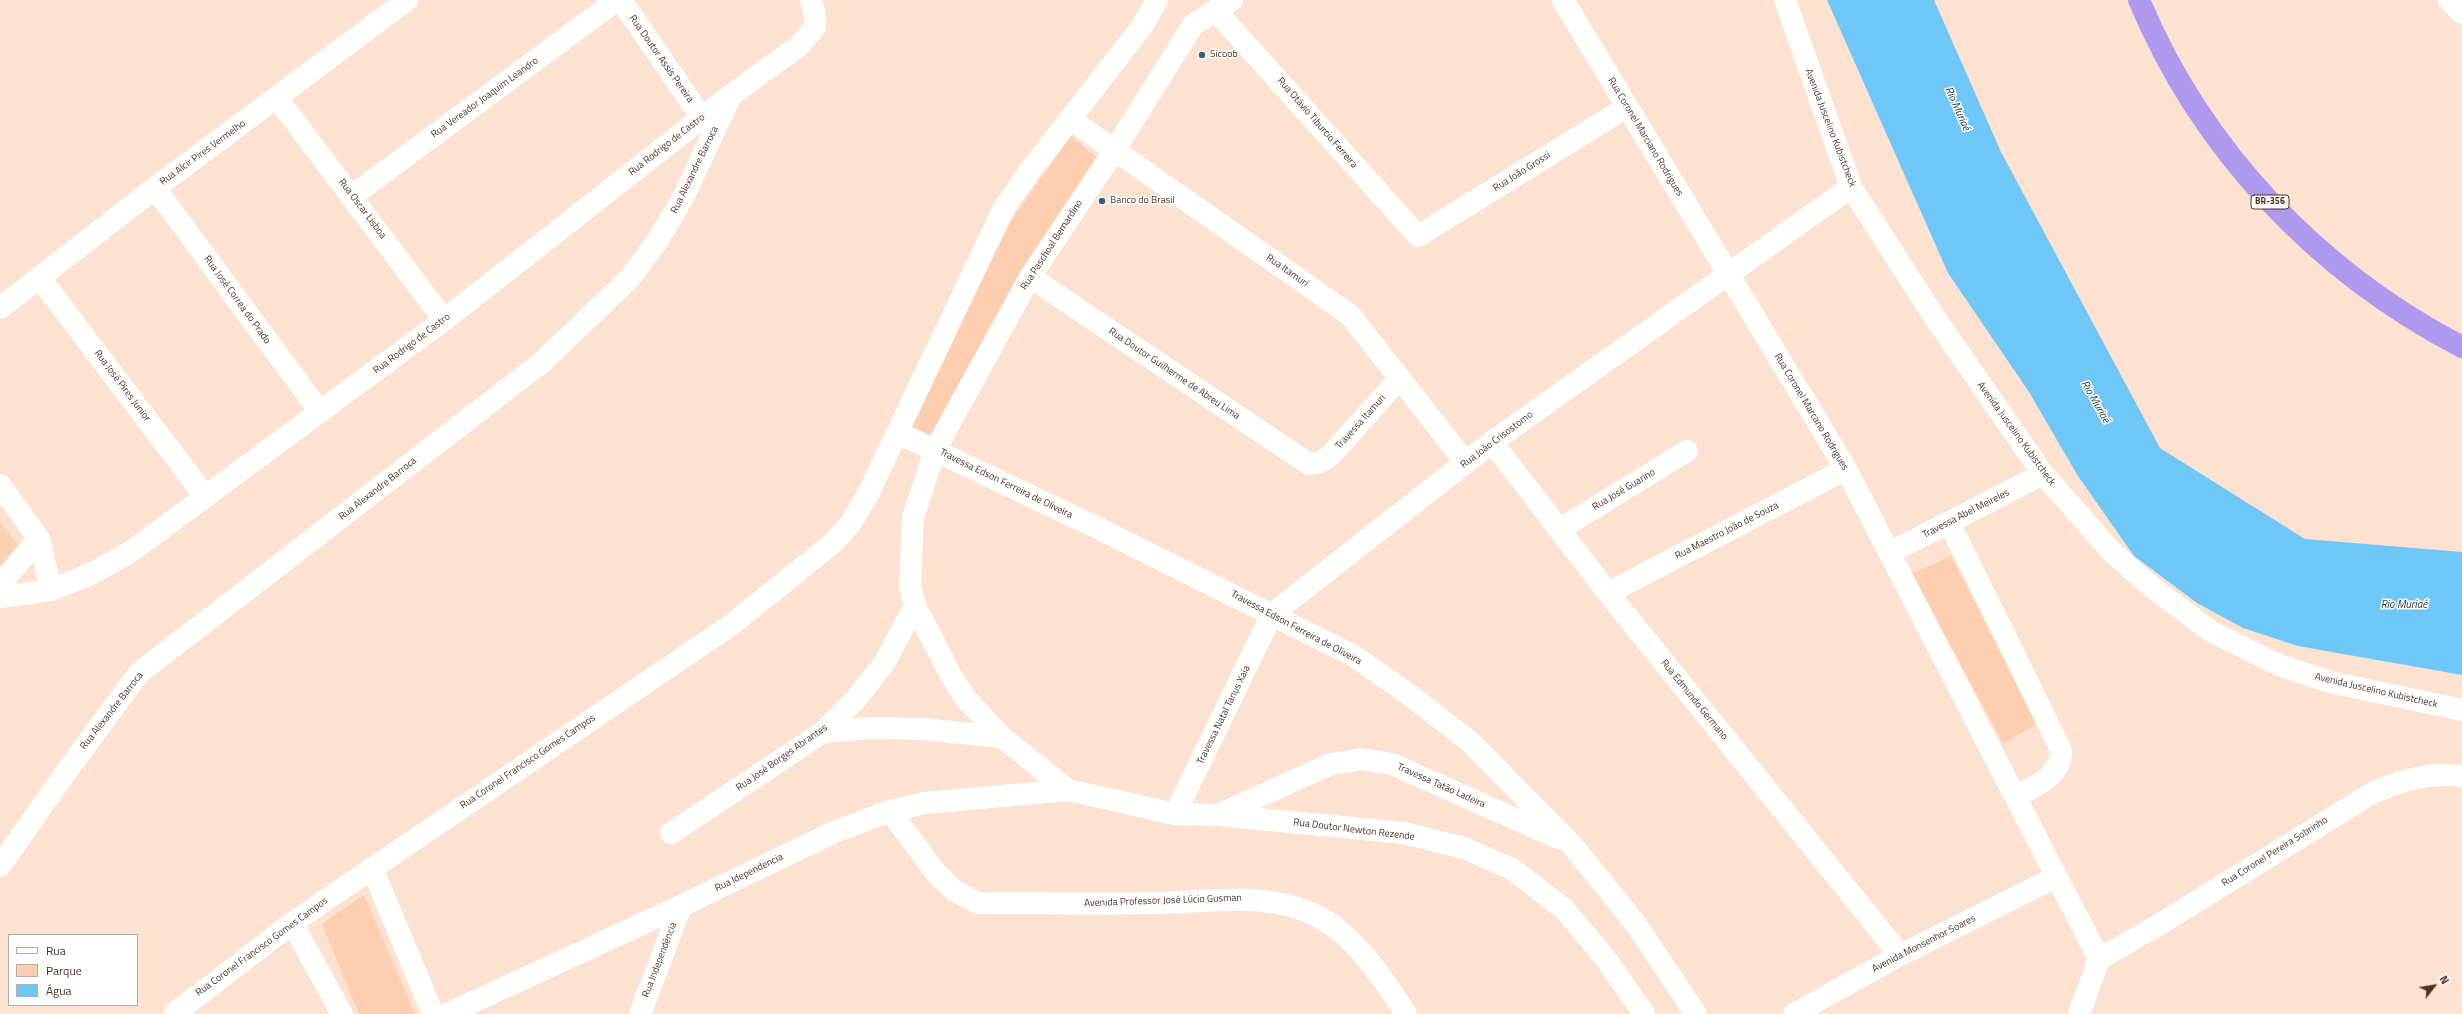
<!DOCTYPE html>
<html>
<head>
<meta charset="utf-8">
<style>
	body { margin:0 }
	#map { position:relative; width:2462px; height:1014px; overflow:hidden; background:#fde2d1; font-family:"Titillium Web",sans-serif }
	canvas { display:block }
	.legend { position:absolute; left:8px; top:934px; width:130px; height:72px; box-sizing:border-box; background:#fff; border:1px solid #b8ada6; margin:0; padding:5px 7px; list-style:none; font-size:12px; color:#4d3321 }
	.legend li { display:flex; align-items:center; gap:8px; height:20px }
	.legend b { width:20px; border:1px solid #b8ada6 }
	.north { position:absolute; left:2414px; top:966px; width:40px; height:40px; -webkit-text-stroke:3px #fff; paint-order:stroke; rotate:59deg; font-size:11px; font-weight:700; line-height:16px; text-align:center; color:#4d3321 }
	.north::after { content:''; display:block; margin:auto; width:14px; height:18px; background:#4d3321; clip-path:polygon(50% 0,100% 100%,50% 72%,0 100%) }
</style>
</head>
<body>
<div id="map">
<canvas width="2462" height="1014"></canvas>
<ul class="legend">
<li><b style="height:5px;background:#fff"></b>Rua</li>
<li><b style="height:11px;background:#fdceaf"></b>Parque</li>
<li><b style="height:11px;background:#6fc7f8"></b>Água</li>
</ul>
<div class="north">N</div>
</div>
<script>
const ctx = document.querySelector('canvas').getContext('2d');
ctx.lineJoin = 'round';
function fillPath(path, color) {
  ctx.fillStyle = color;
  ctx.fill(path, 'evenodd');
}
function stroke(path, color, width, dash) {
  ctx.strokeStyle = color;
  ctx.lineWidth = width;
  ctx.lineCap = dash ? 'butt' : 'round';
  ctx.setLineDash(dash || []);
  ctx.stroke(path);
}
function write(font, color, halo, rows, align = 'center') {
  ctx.font = font + ' "Titillium Web",sans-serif';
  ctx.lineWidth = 3;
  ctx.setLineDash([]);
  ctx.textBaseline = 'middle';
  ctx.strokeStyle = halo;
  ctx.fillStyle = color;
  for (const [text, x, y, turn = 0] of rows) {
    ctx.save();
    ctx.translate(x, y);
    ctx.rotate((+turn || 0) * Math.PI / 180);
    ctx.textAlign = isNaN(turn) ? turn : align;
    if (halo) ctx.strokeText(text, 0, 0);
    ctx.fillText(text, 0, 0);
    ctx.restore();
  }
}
fillPath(new Path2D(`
	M0,521L18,545L0,566Z`), '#fdd1b4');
fillPath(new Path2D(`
	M1071,136L1098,159L936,437L907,425L1011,221Z
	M1951,556L2038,724L2003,743L1912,574Z
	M364,895L415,1014H359L322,924Z`), '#fdceaf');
fillPath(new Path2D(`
	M1827,0H1934L2001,152L2160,448L2305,539L2462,552V675L2298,646L2243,628L2197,603L2134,556L2078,476L2029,392L1948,273Z`), '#6fc7f8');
stroke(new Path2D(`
	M621,0L702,118
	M1563,0L1846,469L2099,959
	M1785,0L1851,187L1935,318L2043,474L2113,553L2153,588L2212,632L2279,665L2330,682L2462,710
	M2449,0L2462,13
	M1216,11L1418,236L1627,107
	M277,98L444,320
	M1070,119L1350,315L1466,463
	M155,188L320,412
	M352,196L617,0
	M39,277L205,496
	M1030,277L1309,464L1320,462L1330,456L1399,379
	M0,308L155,188L407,0
	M898,433L1104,531L1354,656L1411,696L1469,741L1572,845L1635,923L1696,1014
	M1492,442L1608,593L1900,955
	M0,485L39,539L51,590
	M1949,522L2061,750C2062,776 2036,785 2016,797
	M1560,529L1687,451
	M1889,553L2043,474
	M0,584L39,539
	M1608,593L1846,469
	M0,597L51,590L93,573L133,550L444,320L731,95L799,46L815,27V16L811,0
	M823,732L871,728L922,729L1002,737
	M1068,790L1002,737L966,699L950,674L915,605L910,587L913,518L935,450L1030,277L1114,151L1193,25L1232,0
	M890,811L936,873L955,891L978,903C1039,903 1099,904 1160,903C1213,902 1265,891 1315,915C1354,934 1383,978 1406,1014
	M1175,814L1272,614L1492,442L1851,187
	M1220,814L1331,764L1362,759L1392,764L1558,838
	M671,833L823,732L856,699L885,662L915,605
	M0,866L69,768L139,673L541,363L629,279L656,243L683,198L731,95
	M372,868L433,1014
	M292,923L342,1014
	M2099,959L2155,927L2369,795C2397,781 2430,772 2462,776
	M174,1014L292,923L731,625L833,543L850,524L867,496L1004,208L1029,172L1143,25L1157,0
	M447,1014L681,906L832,833L890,811L924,803L1068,790L1175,814L1218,815L1404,833L1464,848L1512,869L1564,909L1606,959L1644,1014
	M640,1014L681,906
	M1794,1014L1900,955L2056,877
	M2079,1014L2099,959`), '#fff', 22);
stroke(new Path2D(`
	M2139,0C2202,151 2318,272 2462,347`), '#ae99ee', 22);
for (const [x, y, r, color] of [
	[1202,55,4,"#306481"],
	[1102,201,4,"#306481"]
]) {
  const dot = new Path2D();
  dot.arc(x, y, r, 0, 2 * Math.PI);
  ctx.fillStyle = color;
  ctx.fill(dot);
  stroke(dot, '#fff', 1.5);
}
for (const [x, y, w] of [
	[2270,202,38]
]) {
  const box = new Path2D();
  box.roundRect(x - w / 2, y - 7, w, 14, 3);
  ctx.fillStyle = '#fff';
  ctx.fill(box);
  stroke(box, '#4d3321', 1);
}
write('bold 9px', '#4d3321', null, [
	["BR-356",2270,202]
]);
write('10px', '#4d3321', '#fff', [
	["Sicoob",1210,55],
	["Banco do Brasil",1110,201]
], 'left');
write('10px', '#4d3321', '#fff', [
	["Rua Doutor Assis Pereira",661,59,55],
	["Rua Vereador Joaquim Leandro",485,98,-36],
	["Rua Otávio Tiburcio Ferreira",1317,123,49],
	["Avenida Juscelino Kubistcheck",1830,128,69],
	["Rua Coronel Marciano Rodrigues",1645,137,59],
	["Rua Rodrigo de Castro",667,145,-38],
	["Rua Alcir Pires Vermelho",203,153,-36],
	["Rua Alexandre Barroca",695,170,-64],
	["Rua João Grossi",1522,172,-32],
	["Rua Oscar Lisboa",362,209,53],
	["Rua Paschoal Bernardino",1052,245,-57],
	["Rua Itamuri",1287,271,35],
	["Rua José Correa do Prado",237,300,54],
	["Rua Rodrigo de Castro",412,344,-37],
	["Rua Doutor Guilherme de Abreu Lima",1174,374,34],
	["Rua José Pires Junior",122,386,53],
	["Rua Coronel Marcano Rodrigues",1811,412,59],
	["Travessa Itamuri",1361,422,-48],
	["Avenida Juscelino Kubistcheck",2016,434,54],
	["Rua João Crisostomo",1497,440,-37],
	["Travessa Edson Ferreira de Oliveira",1006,484,26],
	["Rua Alexandre Barroca",378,489,-38],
	["Rua José Guarino",1624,490,-31],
	["Travessa Abel Meireles",1966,514,-27],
	["Rua Maestro João de Souza",1727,531,-27],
	["Travessa Edson Ferreira de Oliveira",1296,628,28],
	["Avenida Juscelino Kubistcheck",2376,691,13],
	["Rua Edmundo Germano",1694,700,51],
	["Rua Alexandre Barroca",112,711,-52],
	["Travessa Natal Tanus Xaia",1224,715,-64],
	["Rua José Borges Abrantes",782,758,-35],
	["Rua Coronel Francisco Gomes Campos",528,762,-34],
	["Travessa Tatão Ladeira",1441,786,24],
	["Rua Doutor Newton Rezende",1354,830,7],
	["Rua Coronel Pereira Sobrinho",2275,852,-32],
	["Rua Idependencia",749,873,-26],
	["Avenida Professor José Lúcio Gusman",1163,901,-2],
	["Avenida Monsenhor Soares",1924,944,-27],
	["Rua Coronel Francisco Gomes Campos",262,947,-36],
	["Rua Independência",660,960,-69]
]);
write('italic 11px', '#1d313c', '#fff', [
	["Rio Muriaé",1957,109,66],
	["Rio Muriaé",2095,402,60],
	["Rio Muriaé",2404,605]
]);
</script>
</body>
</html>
